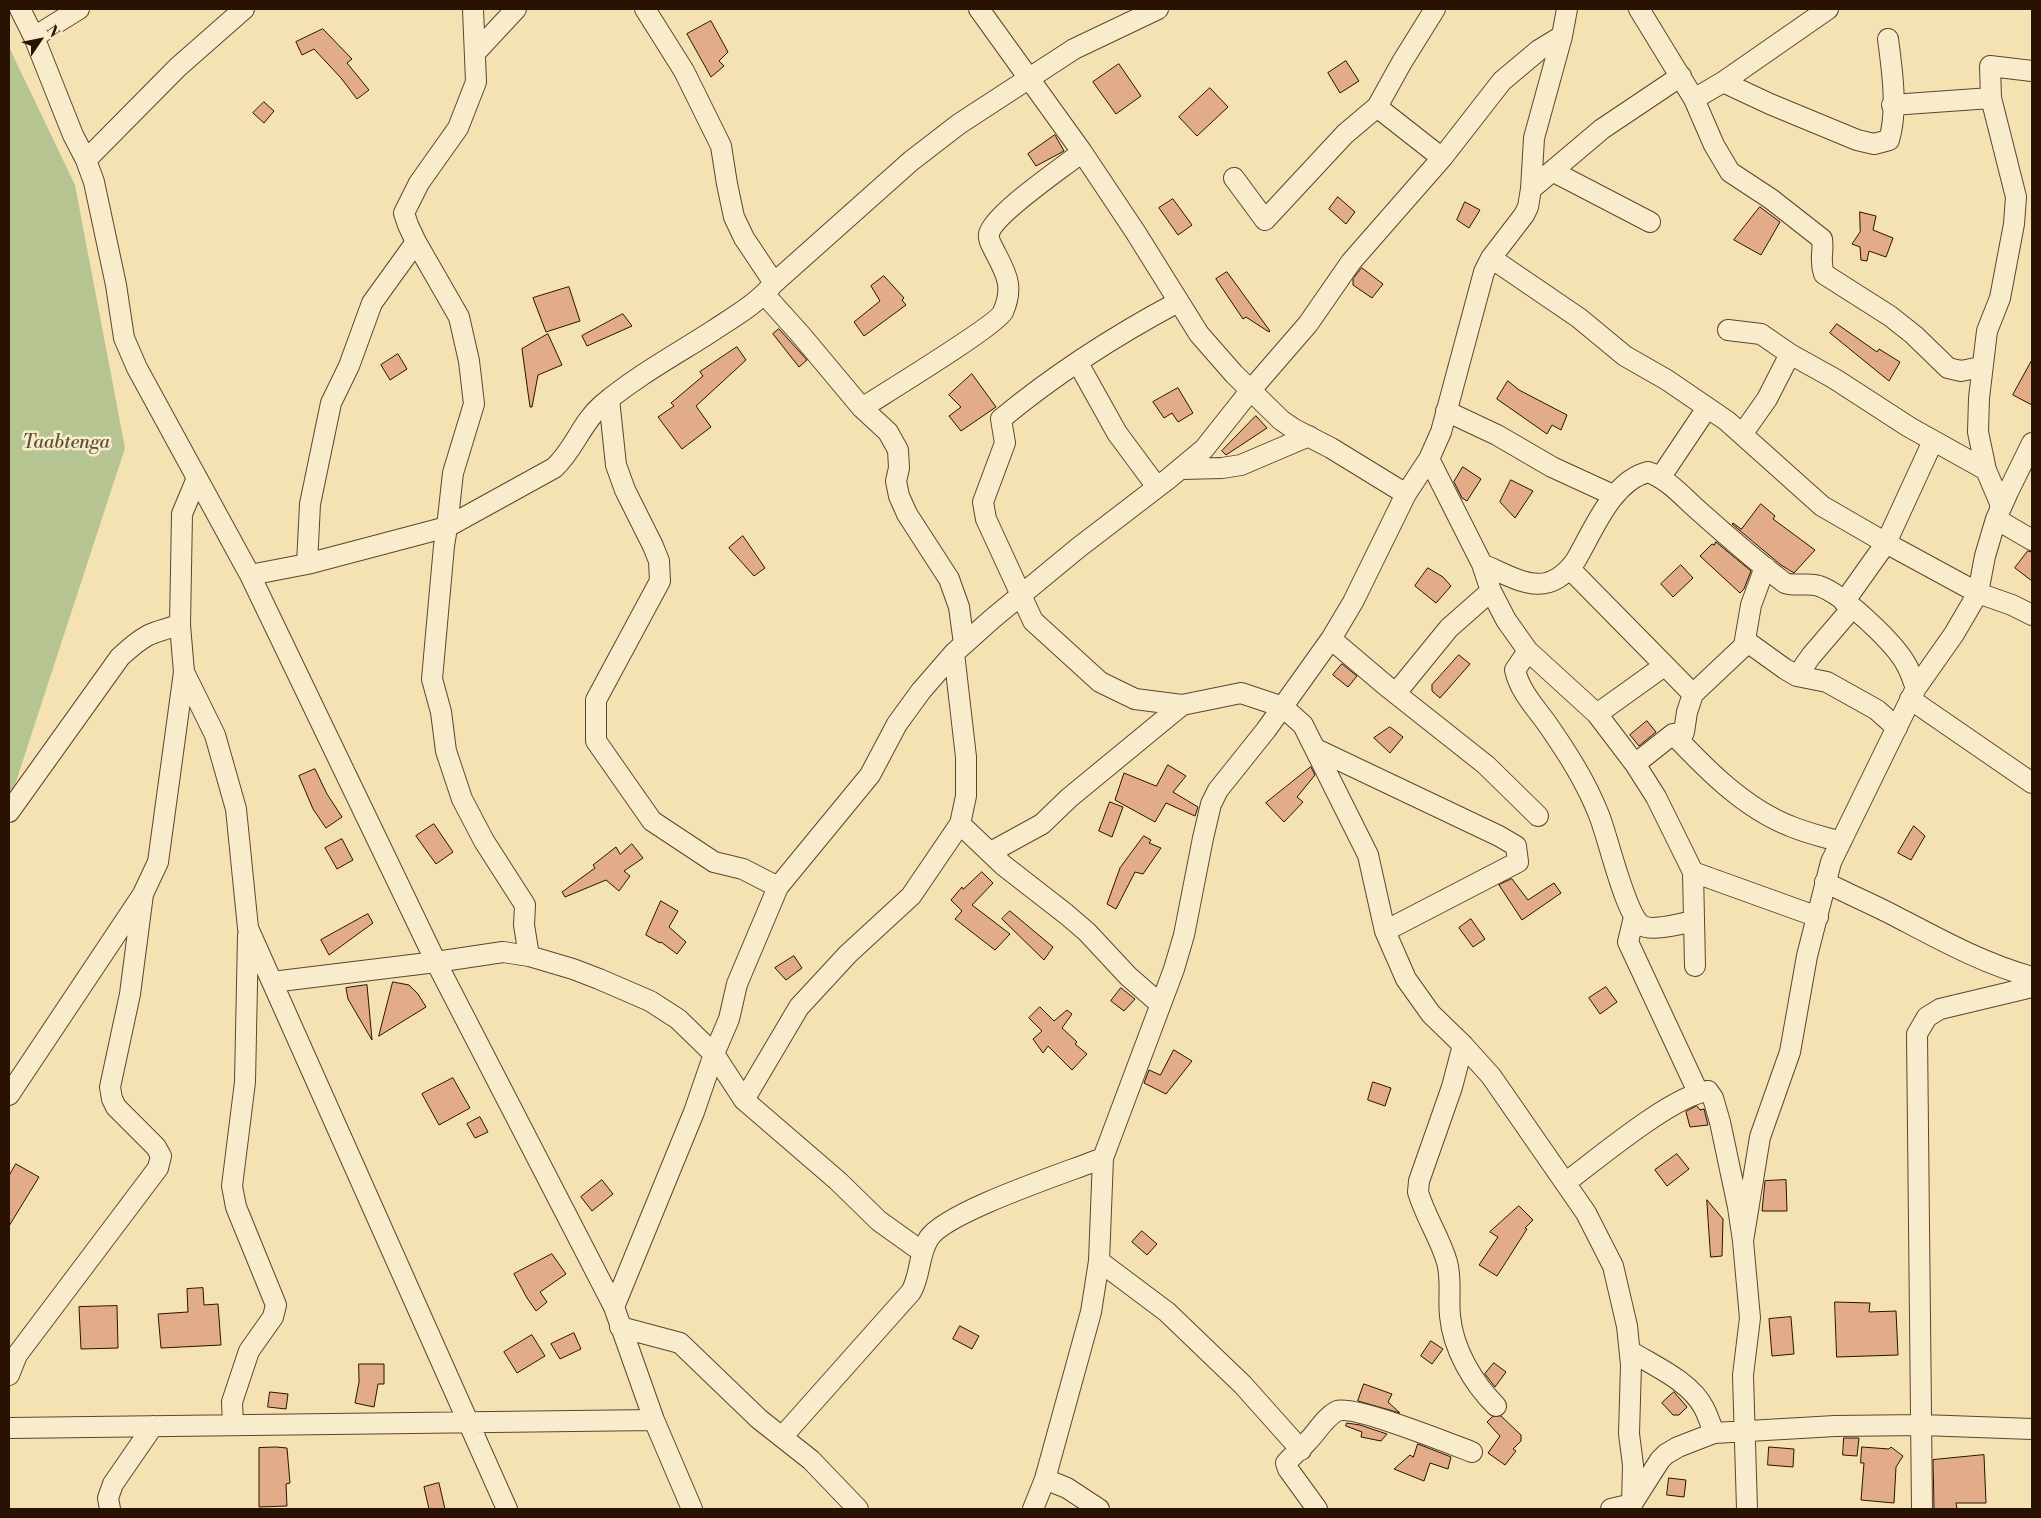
<!DOCTYPE html>
<html>
<head>
<meta charset="utf-8">
<style>
	body { margin:0 }
	#map { position:relative; width:2041px; height:1518px; overflow:hidden; background:#f5e2b2; font-family:"Libre Bodoni",serif }
	canvas { display:block }
	.frame { position:absolute; inset:0; border:10px solid #291202; pointer-events:none }
	.north { position:absolute; left:15px; top:15px; width:50px; height:50px; -webkit-text-stroke:4px #f8eccd; paint-order:stroke; rotate:56deg; font-size:14px; font-weight:700; line-height:20px; text-align:center; color:#291202 }
	.north::after { content:''; display:block; margin:auto; width:18px; height:22px; background:#291202; clip-path:polygon(50% 0,100% 100%,50% 72%,0 100%) }
</style>
</head>
<body>
<div id="map">
<canvas width="2041" height="1518"></canvas>
<div class="frame"></div>
<div class="north">N</div>
</div>
<script>
const ctx = document.querySelector('canvas').getContext('2d');
ctx.lineJoin = 'round';
function fillPath(path, color) {
  ctx.fillStyle = color;
  ctx.fill(path, 'evenodd');
}
function stroke(path, color, width, dash) {
  ctx.strokeStyle = color;
  ctx.lineWidth = width;
  ctx.lineCap = dash ? 'butt' : 'round';
  ctx.setLineDash(dash || []);
  ctx.stroke(path);
}
function write(font, color, halo, rows, align = 'center') {
  ctx.font = font + ' "Libre Bodoni",serif';
  ctx.lineWidth = 5;
  ctx.setLineDash([]);
  ctx.textBaseline = 'middle';
  ctx.strokeStyle = halo;
  ctx.fillStyle = color;
  for (const [text, x, y, turn = 0] of rows) {
    ctx.save();
    ctx.translate(x, y);
    ctx.rotate((+turn || 0) * Math.PI / 180);
    ctx.textAlign = isNaN(turn) ? turn : align;
    if (halo) ctx.strokeText(text, 0, 0);
    ctx.fillText(text, 0, 0);
    ctx.restore();
  }
}
fillPath(new Path2D(`
	M9,47L75,185L125,448L9,803Z`), '#b6c491');
const building = new Path2D(`
	M711,21L728,52L719,61L724,66L711,77L687,34Z
	M323,29L352,59L347,63L369,90L357,99L341,78L314,49L302,55L296,42Z
	M1346,61L1359,81L1340,93L1328,73Z
	M1119,64L1141,96L1116,114L1093,82Z
	M1210,88L1228,107L1197,136L1179,117Z
	M264,102L274,111L264,123L253,113Z
	M1055,135L1064,151L1036,166L1028,154Z
	M1338,197L1355,212L1346,224L1329,209Z
	M1173,199L1192,225L1178,235L1159,208Z
	M1465,202L1480,210L1469,228L1457,220Z
	M1760,207L1780,222L1761,255L1734,240Z
	M1860,212L1876,216L1873,230L1893,238L1886,257L1869,251L1867,261L1861,260L1860,247L1852,244L1860,232Z
	M1362,268L1383,284L1372,298L1353,285V279Z
	M1227,272L1270,331L1269,332L1246,317L1243,319L1216,279Z
	M884,276L904,298L902,300L906,305L864,336L854,322L880,301L871,286Z
	M569,287L580,321L546,332L533,298Z
	M623,314L632,326L587,346L582,336Z
	M1837,324L1877,352L1879,349L1900,362L1889,381L1830,333Z
	M779,329L807,360L799,367L773,334Z
	M548,334L562,365L538,375L532,407H530L522,349Z
	M737,347L746,360L696,406L711,427L682,449L658,417L674,406L671,403L703,376L700,372Z
	M398,354L407,369L390,380L381,365Z
	M2032,360V405L2013,395Z
	M972,374L996,407L961,431L949,416L961,407L949,395Z
	M1508,381L1519,390L1567,415L1561,430L1552,425L1547,434L1497,399Z
	M1178,388L1193,413L1178,422L1172,413L1164,418L1153,402Z
	M1256,416L1267,428L1226,455L1222,451Z
	M1463,467L1481,479L1467,501L1462,498L1454,482Z
	M1511,480L1533,491L1515,518L1500,502Z
	M1761,504L1775,516L1773,519L1815,550L1794,573L1781,565L1732,524L1733,523L1741,529Z
	M743,536L765,568L754,576L729,548Z
	M1716,542L1751,571L1744,589L1740,593L1700,556L1712,544L1714,545Z
	M2028,551L2032,552V581L2015,568Z
	M1681,565L1693,578L1673,597L1661,584Z
	M1428,568L1443,577L1451,586L1436,603L1415,586Z
	M1459,655L1470,664L1440,698L1432,691V685Z
	M1342,664L1357,676L1348,687L1333,675Z
	M1647,721L1656,732L1639,746L1630,735Z
	M1390,727L1403,737L1390,753L1374,738Z
	M1168,765L1186,776L1173,792L1198,807L1195,816L1166,803L1155,822L1115,800L1124,773L1156,786Z
	M1311,767L1315,775L1297,797L1303,802L1284,822L1266,803Z
	M315,769L327,794L342,817L326,828L313,809L299,776Z
	M1110,802L1123,807L1112,837L1099,831Z
	M434,824L453,852L436,864L416,836Z
	M1914,826L1925,836L1911,860L1898,853Z
	M1144,836L1151,840L1149,843L1161,848L1143,874L1135,872L1116,909L1107,904L1120,868Z
	M342,839L353,860L337,869L325,848Z
	M632,844L643,858L624,871L630,876L619,891L606,880L565,897L562,892L595,868L593,865L616,847L620,854Z
	M982,872L993,883L972,905L1010,934L995,950L955,919L962,911L951,900L962,887L963,889Z
	M1512,879L1528,900L1554,883L1561,893L1522,920L1499,885Z
	M661,901L678,911L669,927L686,942L677,954L661,942L660,943L646,935Z
	M1010,911L1053,947L1044,960L1002,919Z
	M368,914L373,923L329,955L321,940Z
	M1471,919L1485,939L1473,947L1459,928Z
	M794,956L802,968L786,980L775,968Z
	M393,982L409,985L418,994L426,1007L379,1036Z
	M367,985L372,1040L348,999L346,988Z
	M1606,987L1617,1002L1600,1014L1589,998Z
	M1121,988L1135,999L1124,1011L1111,1001Z
	M1040,1007L1054,1021L1067,1010L1072,1014L1062,1028L1077,1042L1075,1044L1087,1054L1072,1070L1048,1046L1043,1053L1033,1039L1042,1031L1029,1018Z
	M1174,1050L1192,1061L1166,1094L1144,1083L1149,1070L1160,1075Z
	M453,1078L470,1108L439,1125L422,1094Z
	M1373,1082L1391,1088L1385,1106L1368,1100Z
	M1697,1106L1700,1110L1704,1109L1708,1125L1690,1127L1686,1112Z
	M480,1117L488,1132L475,1138L467,1124Z
	M1677,1154L1689,1169L1667,1186L1655,1170Z
	M16,1164L39,1177L9,1226V1176Z
	M602,1180L613,1194L592,1211L581,1197Z
	M1786,1180L1787,1211H1762L1765,1181Z
	M1707,1200L1723,1219L1722,1256L1711,1257Z
	M1519,1206L1533,1220L1525,1228L1527,1229L1497,1276L1479,1265L1498,1237L1490,1232Z
	M1142,1231L1157,1244L1147,1255L1132,1242Z
	M552,1254L566,1274L540,1292L547,1302L536,1311L527,1298L514,1274Z
	M203,1288L204,1305L218,1304L221,1345L161,1348L158,1314L188,1312L187,1289Z
	M1835,1302L1870,1303L1869,1312L1896,1311L1898,1355L1837,1357Z
	M117,1306L118,1348L81,1349L79,1307Z
	M1791,1317L1794,1354L1772,1356L1769,1319Z
	M960,1326L979,1336L972,1349L953,1339Z
	M574,1333L581,1349L560,1359L551,1344Z
	M532,1335L545,1356L517,1373L504,1352Z
	M1431,1341L1443,1349L1432,1364L1421,1356Z
	M1494,1363L1506,1372L1495,1387L1485,1374Z
	M359,1364H384V1384H378L374,1407L355,1403L359,1382Z
	M1364,1384L1392,1394L1388,1402L1400,1413L1358,1401Z
	M270,1392L288,1394L286,1409L268,1407Z
	M1674,1392L1687,1407L1679,1415H1673L1662,1403Z
	M1501,1416L1521,1435V1441L1513,1449L1516,1451L1505,1465L1488,1453L1500,1436L1487,1422L1492,1417Z
	M1347,1423L1360,1425L1387,1434L1381,1441L1361,1437L1362,1432L1346,1426Z
	M1844,1438H1859L1857,1456L1843,1455Z
	M1418,1444L1451,1457L1448,1469L1430,1463L1424,1481L1394,1469L1410,1455L1413,1457Z
	M276,1447L287,1448L290,1483L286,1484L287,1506L259,1507V1448Z
	M1769,1447L1794,1449L1793,1467L1768,1465Z
	M1862,1447L1889,1449L1891,1447L1903,1456L1896,1467L1894,1503L1861,1500L1864,1463H1861Z
	M1984,1455L1986,1503H1956L1957,1509H1934L1933,1460Z
	M1669,1478L1686,1480L1684,1497L1667,1495Z
	M439,1483L445,1509H429L424,1487Z`);
fillPath(building, '#e2ac88');
stroke(building, '#291202', 1);
const minor = new Path2D(`
	M20,9L34,37L73,135L86,160L94,182L116,285L124,338L137,368L250,575L436,962L614,1307L654,1420L692,1509
	M645,9L684,71L721,146L727,184L734,217L744,238L774,283
	M979,9L1082,152L1136,233L1199,334L1234,374L1281,420L1294,429L1331,448L1406,494
	M1567,9L1562,36L1534,138L1531,189L1528,207L1524,215L1491,258L1484,272L1441,432L1429,459L1482,564L1491,591L1506,620L1528,651L1597,714L1635,764L1656,797L1693,872L1695,966
	M1639,9L1694,99L1714,145L1730,172L1771,199L1822,239C1824,254 1819,259 1824,274L1890,316L1914,335L1948,368L1961,371L1981,367
	M34,37L79,9
	M476,52L516,9
	M1723,82L1770,104L1857,140L1874,144L1889,140C1898,111 1892,69 1888,39
	M1694,99L1723,82L1828,9
	M1892,105L1991,98
	M1377,107L1442,158
	M86,160L178,67L244,9
	M1552,171L1650,222
	M1234,178L1265,220L1345,134L1377,107L1402,62L1435,9
	M1531,189L1602,129L1681,76
	M1491,258L1579,318L1625,356L1667,380L1727,421L1822,506L1886,543L1978,593L2012,605L2032,615
	M765,295L801,335L862,408L888,432L898,450L899,468L896,481L899,496L907,514L949,579L959,607L964,644
	M1178,302C1118,334 1054,375 1001,419L1005,443L983,502L986,519L1033,621L1100,682L1135,699L1182,705L1241,693L1283,707L1303,725L1368,855L1385,931L1406,979L1431,1014L1463,1045L1491,1076L1586,1213L1613,1266L1627,1326L1631,1365L1629,1434L1633,1465L1632,1504
	M1728,330L1761,334L1790,354L1835,379L1909,427L1986,470
	M1078,363L1117,433L1157,487
	M609,399L616,465L625,490L653,546L659,561L660,581L596,700V741L652,821L714,862L743,869L778,887
	M862,408C882,395 997,325 1003,312C1015,285 1005,272 993,248C991,244 988,240 989,234C993,214 1064,167 1082,152
	M1446,411L1497,435L1552,467L1613,495
	M1743,433L1767,399L1790,354
	M1181,469L1222,468L1241,465L1309,436
	M197,478L182,514L180,625L184,672L215,735L236,809L248,928L507,1509
	M1660,478L1707,408
	M2000,510V503L1986,470L1978,432L1979,398L1987,331L2000,298L2014,224L2016,197L1991,98L1990,66L2032,71
	M1996,519L2032,540
	M307,564L310,504L331,403L349,366L372,303L416,242
	M1482,564C1519,580 1547,601 1576,560C1593,531 1612,481 1648,472C1668,479 1683,497 1699,511C1727,536 1755,561 1785,583C1795,587 1808,582 1819,586C1843,594 1896,644 1907,666C1911,673 1913,681 1916,688
	M1570,569L1693,694
	M250,575L307,564L447,527L453,473L474,404L469,361L459,317L416,242L408,225L404,213L419,183L458,128L476,82L473,9
	M1844,602L1886,543L1933,441
	M1331,639L1390,689L1486,765L1538,816
	M1746,641L1785,669L1797,676L1827,682L1877,710L1897,728
	M1528,651L1515,670C1520,692 1536,708 1548,725C1568,754 1586,782 1599,815C1608,837 1625,913 1641,925C1651,932 1680,924 1693,921
	M1797,676L1811,656L1852,608
	M1396,693L1449,628L1491,591
	M1910,699L2032,783
	M1597,714L1664,666
	M1673,734C1706,769 1744,808 1790,826C1806,833 1824,837 1841,842
	M1318,750L1499,836L1516,846L1518,862L1385,931
	M1635,764L1673,734L1684,732L1687,712L1693,694L1744,646L1751,605L1765,567
	M9,812L120,657C144,635 149,633 180,625
	M960,824L1003,865L1066,914L1087,932L1128,976L1160,1004
	M991,852L1042,824L1069,798L1182,705
	M1693,872L1818,917
	M1825,882C1848,894 1872,904 1895,916C1941,940 1982,963 2032,977
	M1634,917L1628,942L1698,1092
	M529,956L524,925L525,905L484,841L462,799L446,751L441,712L432,679L444,546L447,527L554,468C574,450 582,422 602,405C636,376 677,354 714,330C735,316 758,303 774,283L911,161L959,124L1074,49L1158,9
	M272,982L436,962L503,952L529,956L573,969L599,979L650,1001L678,1019L714,1054L744,1100L838,1181L879,1221L921,1251
	M1463,1045L1452,1087L1419,1181L1418,1192C1425,1216 1440,1238 1447,1262C1452,1281 1448,1297 1450,1316C1453,1349 1473,1383 1496,1406
	M9,1095L143,894L158,862L184,672
	M744,1100L799,1007L848,954L911,896L960,824L966,796V757L954,653
	M1565,1183C1596,1160 1673,1095 1708,1091L1713,1098L1720,1122L1738,1207L1743,1241L1750,1318L1743,1375L1747,1509
	M1743,1241L1760,1137L1790,1052L1807,956L1831,862L1916,688L1954,634L1978,593L1985,556L1996,519L2008,492L2032,443
	M1099,1261L1167,1312L1243,1385L1301,1450
	M614,1307L694,1112L714,1054L729,1019L737,984L778,887L870,775L897,724L921,691L954,653L992,619L1078,548L1168,479L1204,449L1250,391L1308,324L1351,262L1442,158L1502,81L1539,50L1562,36
	M620,1327L680,1343L759,1419L811,1460L858,1509
	M1630,1351C1654,1366 1690,1381 1704,1408C1708,1416 1711,1425 1714,1433
	M9,1375L17,1355L158,1168L161,1156L156,1147L116,1107L112,1099L110,1087L130,994L143,894
	M233,1425L232,1402L249,1351L273,1317L276,1305L236,1207L232,1186L245,1082L248,935
	M9,1428L654,1420
	M782,1437L911,1292C921,1275 918,1255 929,1238C947,1211 1068,1172 1103,1158
	M1045,1479L1067,1488L1099,1509
	M110,1509L108,1498L113,1484L153,1426
	M1033,1509L1045,1479L1091,1312L1099,1261L1103,1158L1174,969L1184,935L1203,838L1211,804L1218,790L1266,730L1331,639L1353,602L1406,494L1429,459
	M1317,1509L1288,1469L1286,1463C1293,1455 1301,1449 1308,1441C1317,1432 1325,1417 1337,1411C1354,1405 1451,1444 1472,1452
	M1611,1509L1632,1504L1660,1460L1666,1454L1678,1447L1714,1433L1835,1426L1922,1425L2032,1429
	M1922,1509L1917,1034L1927,1017L1940,1009L2032,987`);
stroke(minor, '#5c462e', 22);
stroke(minor, '#f8eccd', 20);
write('italic 19px', '#5a5034', '#f8eccd', [
	["Taabtenga",66,443]
]);
</script>
</body>
</html>
